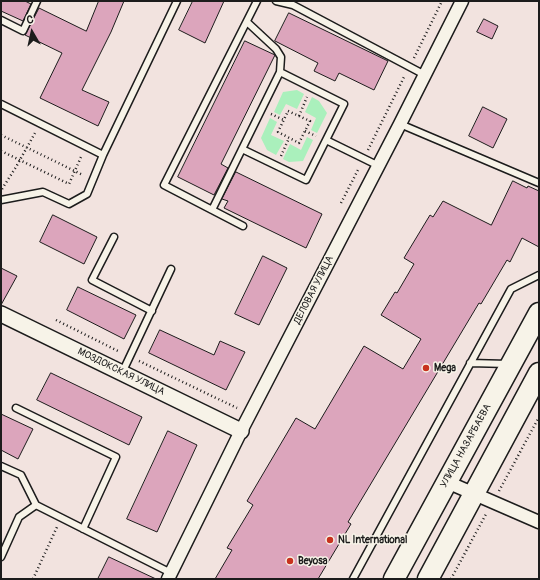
<!DOCTYPE html>
<html>
<head>
<meta charset="utf-8">
<style>
	body { margin:0 }
	#map { position:relative; width:540px; height:580px; overflow:hidden; background:#f2e3df; font-family:Pangolin,sans-serif }
	canvas { display:block }
	.frame { position:absolute; inset:0; border:2px solid #1c1c1c; pointer-events:none }
	.north { position:absolute; left:12px; top:12px; width:40px; height:40px; -webkit-text-stroke:3px #f7f3e8; paint-order:stroke; rotate:351deg; font-size:11px; font-weight:700; line-height:16px; text-align:center; color:#1c1c1c }
	.north::after { content:''; display:block; margin:auto; width:14px; height:18px; background:#1c1c1c; clip-path:polygon(50% 0,100% 100%,50% 72%,0 100%) }
</style>
</head>
<body>
<div id="map">
<canvas width="540" height="580"></canvas>
<div class="frame"></div>
<div class="north">С</div>
</div>
<script>
const ctx = document.querySelector('canvas').getContext('2d');
ctx.lineJoin = 'round';
function fillPath(path, color) {
  ctx.fillStyle = color;
  ctx.fill(path, 'evenodd');
}
function stroke(path, color, width, dash) {
  ctx.strokeStyle = color;
  ctx.lineWidth = width;
  ctx.lineCap = dash ? 'butt' : 'round';
  ctx.setLineDash(dash || []);
  ctx.stroke(path);
}
function write(font, color, halo, rows, align = 'center') {
  ctx.font = font + ' Pangolin,sans-serif';
  ctx.lineWidth = 3;
  ctx.setLineDash([]);
  ctx.textBaseline = 'middle';
  ctx.strokeStyle = halo;
  ctx.fillStyle = color;
  for (const [text, x, y, turn = 0] of rows) {
    ctx.save();
    ctx.translate(x, y);
    ctx.rotate((+turn || 0) * Math.PI / 180);
    ctx.textAlign = isNaN(turn) ? turn : align;
    if (halo) ctx.strokeText(text, 0, 0);
    ctx.fillText(text, 0, 0);
    ctx.restore();
  }
}
fillPath(new Path2D(`
	M297,90L304,94L297,109L286,104L280,115L274,112L283,92Z
	M312,97L319,101L327,113L317,133L311,130L316,118L305,112Z
	M270,118L277,122L271,135L284,141L276,155L267,150L261,138Z
	M307,137L313,140L303,161L289,162L283,159L290,144L301,150Z`), '#aaf0bc');
const building = new Path2D(`
	M1,1H25L31,4L23,21L1,11Z
	M99,1H124L111,32L82,90L109,102L98,126L40,98L62,53L25,35L39,8L86,31Z
	M193,1H224L205,43L179,30Z
	M289,13L388,61L374,90L339,73L335,81L314,71L318,63L275,41Z
	M484,19L498,26L492,39L477,32Z
	M245,41L275,55L221,164L228,168L214,195L178,177Z
	M483,107L507,119L493,148L469,136Z
	M236,172L322,214L306,248L224,208L228,201L222,199Z
	M513,181L527,188L528,186L539,191V247L522,238L510,262L507,260L481,304L479,303L348,522L351,524L318,579H215L232,550L227,548L253,505L247,501L296,418L315,429L364,346L403,369L421,339L381,315L395,292L397,293L414,264L404,258L430,215L433,217L443,201L491,225Z
	M53,215L97,237L84,264L40,242Z
	M263,256L287,268L259,325L235,314Z
	M1,268L17,276L1,305Z
	M78,287L136,315L124,339L67,310Z
	M160,330L214,355L220,341L245,352L226,390L149,353Z
	M51,373L142,417L129,445L37,400Z
	M1,414L33,429L18,459L1,450Z
	M168,431L197,445L157,532L127,519Z
	M109,557L156,579H98Z`);
fillPath(building, '#dca5bc');
stroke(building, '#1c1c1c', 1);
const service = new Path2D(`
	M276,1L293,5L425,75
	M1,20L23,31L37,1
	M1,104L103,155
	M400,124L539,183
	M326,140L379,166
	M242,149L306,180L344,104L280,72
	M1,200L43,192L69,204L87,194L103,155L177,1
	M212,210L280,72L281,57L276,49L247,22
	M243,226L164,185L257,1
	M114,237L92,280L152,311
	M470,363L508,364
	M122,373L171,269
	M16,408L116,457L83,529
	M1,466L21,475L36,505L171,573
	M1,557L19,517L36,505
	M353,579L511,289L539,275`);
const minor = new Path2D(`
	M447,482L539,522
	M168,579L241,431L400,124L462,1`);
const tertiary = new Path2D(`
	M1,314L241,431`);
const primary = new Path2D(`
	M394,579L539,313
	M428,579L539,373`);
stroke(service, '#1c1c1c', 9);
stroke(minor, '#1c1c1c', 15);
stroke(tertiary, '#1c1c1c', 18);
stroke(primary, '#1c1c1c', 23);
stroke(new Path2D(`
	M414,58L442,1
	M288,111L310,121L299,143L278,132Z
	M271,114L284,120
	M299,116L307,97
	M305,131L316,136
	M1,135L83,175
	M368,150L405,75
	M1,151L69,184L81,157
	M281,156L289,138
	M2,189L16,167L35,133
	M341,203L359,168
	M56,320L120,352
	M139,361L237,408
	M499,491L539,417
	M33,579L57,527
	M451,579L486,514`), '#1c1c1c', 2.5, [1, 3]);
stroke(service, '#f7f3e8', 6);
stroke(minor, '#f7f3e8', 12);
stroke(tertiary, '#f7f3e8', 15);
stroke(primary, '#f7f3e8', 20);
for (const [x, y, r, color] of [
	[426,368,4,"#c8321e"],
	[330,540,4,"#c8321e"],
	[290,561,4,"#c8321e"]
]) {
  const dot = new Path2D();
  dot.arc(x, y, r, 0, 2 * Math.PI);
  ctx.fillStyle = color;
  ctx.fill(dot);
  stroke(dot, '#f7f3e8', 1.5);
}
write('10px', '#1c1c1c', '#f7f3e8', [
	["ДЕЛОВАЯ УЛИЦА",314,290,-63],
	["МОЗДОКСКАЯ УЛИЦА",121,372,26],
	["УЛИЦА НАЗАРБАЕВА",466,446,-61]
]);
write('bold 10px', '#1c1c1c', '#f7f3e8', [
	["Mega",434,368],
	["NL International",338,540],
	["Beyosa",298,561]
], 'left');
</script>
</body>
</html>
